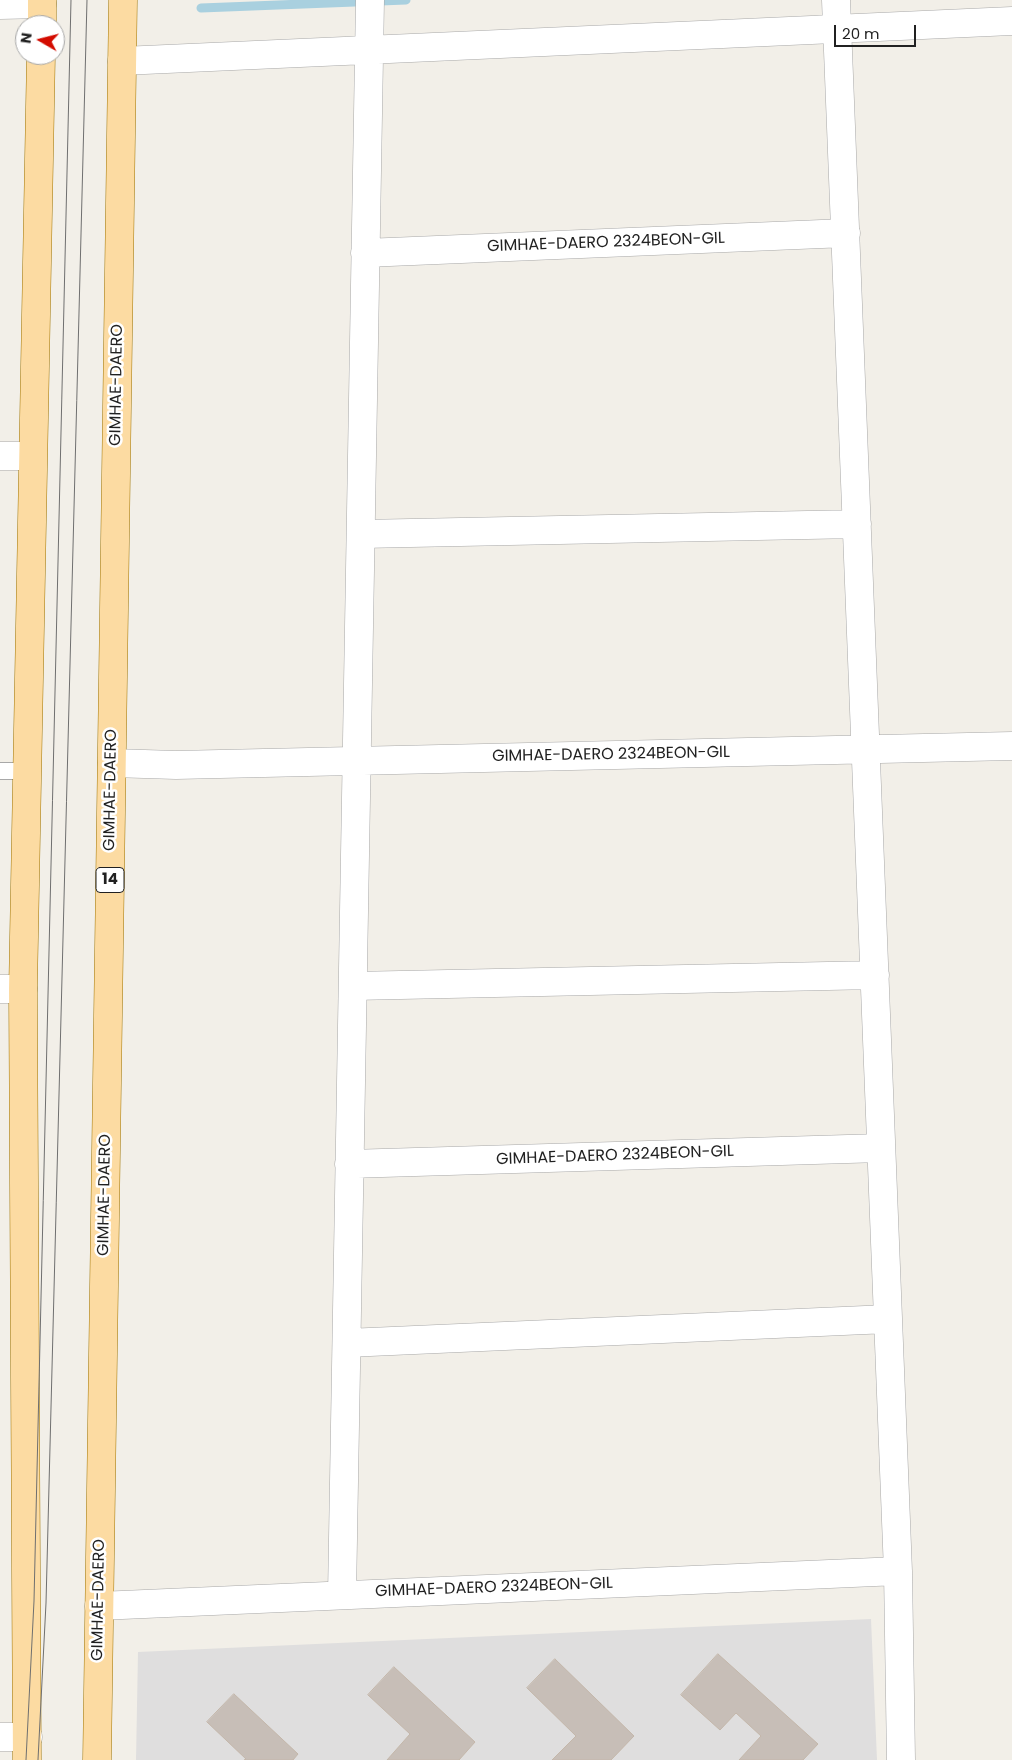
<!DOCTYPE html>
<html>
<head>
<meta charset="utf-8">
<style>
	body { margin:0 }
	#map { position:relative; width:1012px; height:1760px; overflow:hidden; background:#f2efe8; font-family:Poppins,sans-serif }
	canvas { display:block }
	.north { position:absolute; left:15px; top:15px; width:50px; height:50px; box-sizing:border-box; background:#fff; border:1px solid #a6a6a6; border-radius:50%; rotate:278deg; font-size:14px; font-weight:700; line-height:20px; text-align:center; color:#212121 }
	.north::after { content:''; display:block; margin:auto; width:18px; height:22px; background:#d30c00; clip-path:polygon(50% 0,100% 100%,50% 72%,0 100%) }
	.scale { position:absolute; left:834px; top:25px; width:82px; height:22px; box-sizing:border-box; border:2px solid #212121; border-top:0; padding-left:6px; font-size:15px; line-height:18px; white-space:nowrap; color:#212121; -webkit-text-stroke:4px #fff; paint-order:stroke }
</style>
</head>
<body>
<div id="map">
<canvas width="1012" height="1760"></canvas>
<div class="north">N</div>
<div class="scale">20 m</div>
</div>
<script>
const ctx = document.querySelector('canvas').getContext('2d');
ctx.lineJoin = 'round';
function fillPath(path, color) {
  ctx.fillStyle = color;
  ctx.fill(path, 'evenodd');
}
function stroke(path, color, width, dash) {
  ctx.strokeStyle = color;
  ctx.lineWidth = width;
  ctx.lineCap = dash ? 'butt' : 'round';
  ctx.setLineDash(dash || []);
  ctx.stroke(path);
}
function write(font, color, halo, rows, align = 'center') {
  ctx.font = font + ' Poppins,sans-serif';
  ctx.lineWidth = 5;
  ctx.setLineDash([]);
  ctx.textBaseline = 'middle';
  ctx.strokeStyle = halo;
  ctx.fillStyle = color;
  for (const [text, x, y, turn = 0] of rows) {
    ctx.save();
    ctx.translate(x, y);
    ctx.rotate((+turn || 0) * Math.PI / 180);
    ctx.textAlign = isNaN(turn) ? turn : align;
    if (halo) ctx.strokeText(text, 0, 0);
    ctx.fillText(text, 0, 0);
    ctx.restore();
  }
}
fillPath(new Path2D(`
	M871,1619L877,1760H136L138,1652Z`), '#dfdede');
stroke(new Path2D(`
	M201,8L406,0`), '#a9d0df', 9);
const building = new Path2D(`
	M718,1654L818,1744L803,1760H739L761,1736L736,1713L720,1730L681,1695Z
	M555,1659L634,1736L611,1760H552L576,1736L527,1688Z
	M394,1667L475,1742L459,1760H387L410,1734L368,1695Z
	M234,1694L298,1754L293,1760H244L246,1759L207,1722Z`);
fillPath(building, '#c7beb7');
stroke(building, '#c4b7aa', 1);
const lane = new Path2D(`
	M0,771H27`);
const street = new Path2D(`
	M836,0L898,1571L901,1760
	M0,5L42,4
	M122,61L1012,21
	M365,253L846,233
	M0,456H32
	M361,534L857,524
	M112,763L176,765L1012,746
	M353,986L875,975
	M0,989H23
	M349,1164L881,1148
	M347,1343L888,1319
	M342,1595L370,0
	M99,1606L898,1571
	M0,1737H28`);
const primary = new Path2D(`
	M42,25V0
	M27,1760L23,989L41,55
	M97,1760L123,0`);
stroke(lane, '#a8a8a8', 18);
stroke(street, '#a8a8a8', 29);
stroke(primary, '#9f7400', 29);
stroke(lane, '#fff', 16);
stroke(street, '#fff', 28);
stroke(primary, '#fcdba2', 28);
stroke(new Path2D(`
	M26,1760L34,1601L71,0
	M38,1760L46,1603L87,0`), '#6f6f6f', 1);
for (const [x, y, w] of [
	[110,880,28]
]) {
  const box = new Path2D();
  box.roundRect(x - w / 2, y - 12.5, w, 25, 4);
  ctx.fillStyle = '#fff';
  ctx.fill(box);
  stroke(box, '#212121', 1);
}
write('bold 15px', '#212121', null, [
	["14",110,880]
]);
write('16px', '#212121', '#fff', [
	["GIMHAE-DAERO 2324BEON-GIL",606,243,-2],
	["GIMHAE-DAERO",117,385,-89],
	["GIMHAE-DAERO 2324BEON-GIL",611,755,-1],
	["GIMHAE-DAERO",111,790,-89],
	["GIMHAE-DAERO 2324BEON-GIL",615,1156,-2],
	["GIMHAE-DAERO",105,1195,-89],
	["GIMHAE-DAERO 2324BEON-GIL",494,1588,-2],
	["GIMHAE-DAERO",99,1600,-89]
]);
</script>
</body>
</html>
